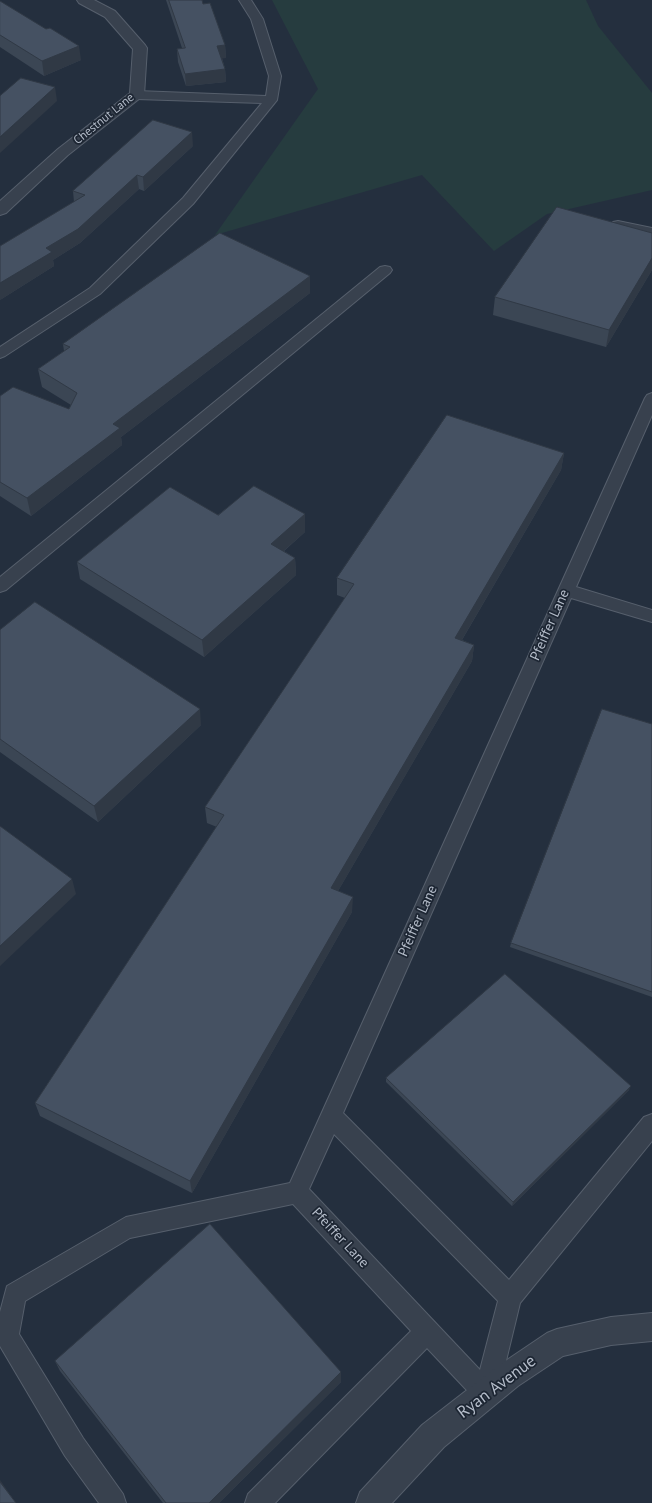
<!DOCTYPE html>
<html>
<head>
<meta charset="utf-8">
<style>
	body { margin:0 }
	canvas { display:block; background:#242f3e }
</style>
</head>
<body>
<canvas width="652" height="1503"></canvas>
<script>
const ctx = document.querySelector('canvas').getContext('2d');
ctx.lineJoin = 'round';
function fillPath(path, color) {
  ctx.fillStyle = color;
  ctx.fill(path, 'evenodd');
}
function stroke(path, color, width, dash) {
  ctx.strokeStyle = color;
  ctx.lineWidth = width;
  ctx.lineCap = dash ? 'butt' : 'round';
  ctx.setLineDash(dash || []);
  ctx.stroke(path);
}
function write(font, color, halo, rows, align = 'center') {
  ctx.font = font + ' "PT Sans",sans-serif';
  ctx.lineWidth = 3.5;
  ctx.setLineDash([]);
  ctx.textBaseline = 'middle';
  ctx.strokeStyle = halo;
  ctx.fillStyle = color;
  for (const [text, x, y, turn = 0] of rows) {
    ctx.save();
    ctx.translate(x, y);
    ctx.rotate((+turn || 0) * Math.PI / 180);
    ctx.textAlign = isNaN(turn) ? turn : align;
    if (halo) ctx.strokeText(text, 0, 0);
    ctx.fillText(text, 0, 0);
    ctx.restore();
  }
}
fillPath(new Path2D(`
	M272,0H586L598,26L652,93V190L547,214L494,251L422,175L215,235L318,89Z`), '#263c3f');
const service = new Path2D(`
	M239,0H251L263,19L281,76L277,100L193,204L100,294L5,356L0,358V347L90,288L183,198L262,103L137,99L133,98L131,95L133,92L137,91L266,96L269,76L251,19Z
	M618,221L652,228V236L613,228L611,225L613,222Z
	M385,266L390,267L392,270L390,273L6,590L0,592V577L380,267Z
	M652,393V415L576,587L652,610V622L571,598L343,1113L509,1280L644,1117L652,1114V1141L520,1303L498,1394L494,1402L486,1406L478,1402L427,1348L275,1503H245L248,1494L411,1331L293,1204L130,1238L25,1301L19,1334L83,1438L123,1494L126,1503H99L65,1456L0,1346V1312L7,1286L126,1217L290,1183L645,398L647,395ZM334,1134L498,1301L480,1370L309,1189Z`);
const minor = new Path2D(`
	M77,0H94L115,11L145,45L147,48L144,95L68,155L6,213L0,215V201L58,149L130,93L133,49L105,17L79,3Z
	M652,1313V1341L611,1345L563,1356L518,1386L444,1447L392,1503H356L360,1492L422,1425L498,1366L547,1333L557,1329L611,1317Z`);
stroke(service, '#565f6c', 2);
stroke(minor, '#565f6c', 2);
fillPath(service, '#38414e');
fillPath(minor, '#38414e');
fillPath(new Path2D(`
	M166,0H202L203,4L225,45L226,58H222L225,69L226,82L186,86L178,62L177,49L182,48Z
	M0,1L81,60L44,76L0,47Z
	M193,146L144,191L139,189L80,243L53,260L54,266L0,300L74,202L73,191Z
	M652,233V270L606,347L493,315L495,297Z
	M310,276V293L121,437L122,445L31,516L0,496V396L69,409L71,405L42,387L38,369L64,351L63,344Z
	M564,453L561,470L462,640L474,645L472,661L338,891L352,912L192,1193L40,1116L35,1103L217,827L207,823L205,807L345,598L337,595V578Z
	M305,514V532L284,551L295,558L296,575L204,657L80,579L77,562Z
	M0,630L201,725L98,822L0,752Z
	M652,724V997L510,947L511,943Z
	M386,1078L629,1090L512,1206L386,1082Z
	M55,1361L341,1382L219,1503H163L60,1371Z`), '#3b4654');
fillPath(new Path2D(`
	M225,45L226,58L218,59L217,46Z
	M79,46L81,60L44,76L42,61Z
	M225,69L226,82L186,86L185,74Z
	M55,87L57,101L0,153V137Z
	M192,132L193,146L144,191L143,177Z
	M137,175L139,189L80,243L53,260L54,266L0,300V283Z
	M652,258V270L606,347L609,330Z
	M310,276V293L121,437L122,445L31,516L27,498L113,424Z
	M564,453L561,470L453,655L455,638Z
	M305,514V532L272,561L271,544Z
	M295,558L296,575L204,657L202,640Z
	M474,645L472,661L331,903V888Z
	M200,709L201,725L98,822L94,806Z
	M72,879L76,894L0,966V946Z
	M353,897L352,912L192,1193L190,1181Z
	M631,1086L629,1090L512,1206L513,1202Z
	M341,1372V1382L219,1503H209Z
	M0,1480L16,1503L0,1482Z`), '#303945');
const building = new Path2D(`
	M169,0H202L203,4L210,3L225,45L217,46L225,69L185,74L177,49L185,48Z
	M0,1L46,29L50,28L79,46L42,61L0,35Z
	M21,78L55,87L0,137V96Z
	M153,120L192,132L143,177L137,175L78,229L46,248L52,252L0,283V246L85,195L73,191Z
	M557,207L652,233V258L609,330L495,297Z
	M220,233L310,276L113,424L120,428L27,498L0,482V396L13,387L69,409L77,393L38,369L70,347L63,344Z
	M447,415L564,453L455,638L474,645L331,888L353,897L190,1181L35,1103L224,815L205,807L354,584L337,578Z
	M254,486L305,514L271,544L295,558L202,640L77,562L170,487L218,515Z
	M35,602L200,709L94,806L0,739V630Z
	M602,709L652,724V992L511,943Z
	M0,826L72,879L0,946Z
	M505,974L631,1086L513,1202L386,1078Z
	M210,1224L341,1372L209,1503H166L55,1361Z
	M0,1482L16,1503H0Z`);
fillPath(building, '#455162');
stroke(building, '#303945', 1);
write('12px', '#b4bcc9', '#1d2633', [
	["Chestnut Lane",104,119,-39]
]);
write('14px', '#b4bcc9', '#1d2633', [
	["Pfeiffer Lane",550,625,-66],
	["Pfeiffer Lane",418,921,-66],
	["Pfeiffer Lane",340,1238,47]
]);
write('17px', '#b4bcc9', '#1d2633', [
	["Ryan Avenue",497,1387,-37]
]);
</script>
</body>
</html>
